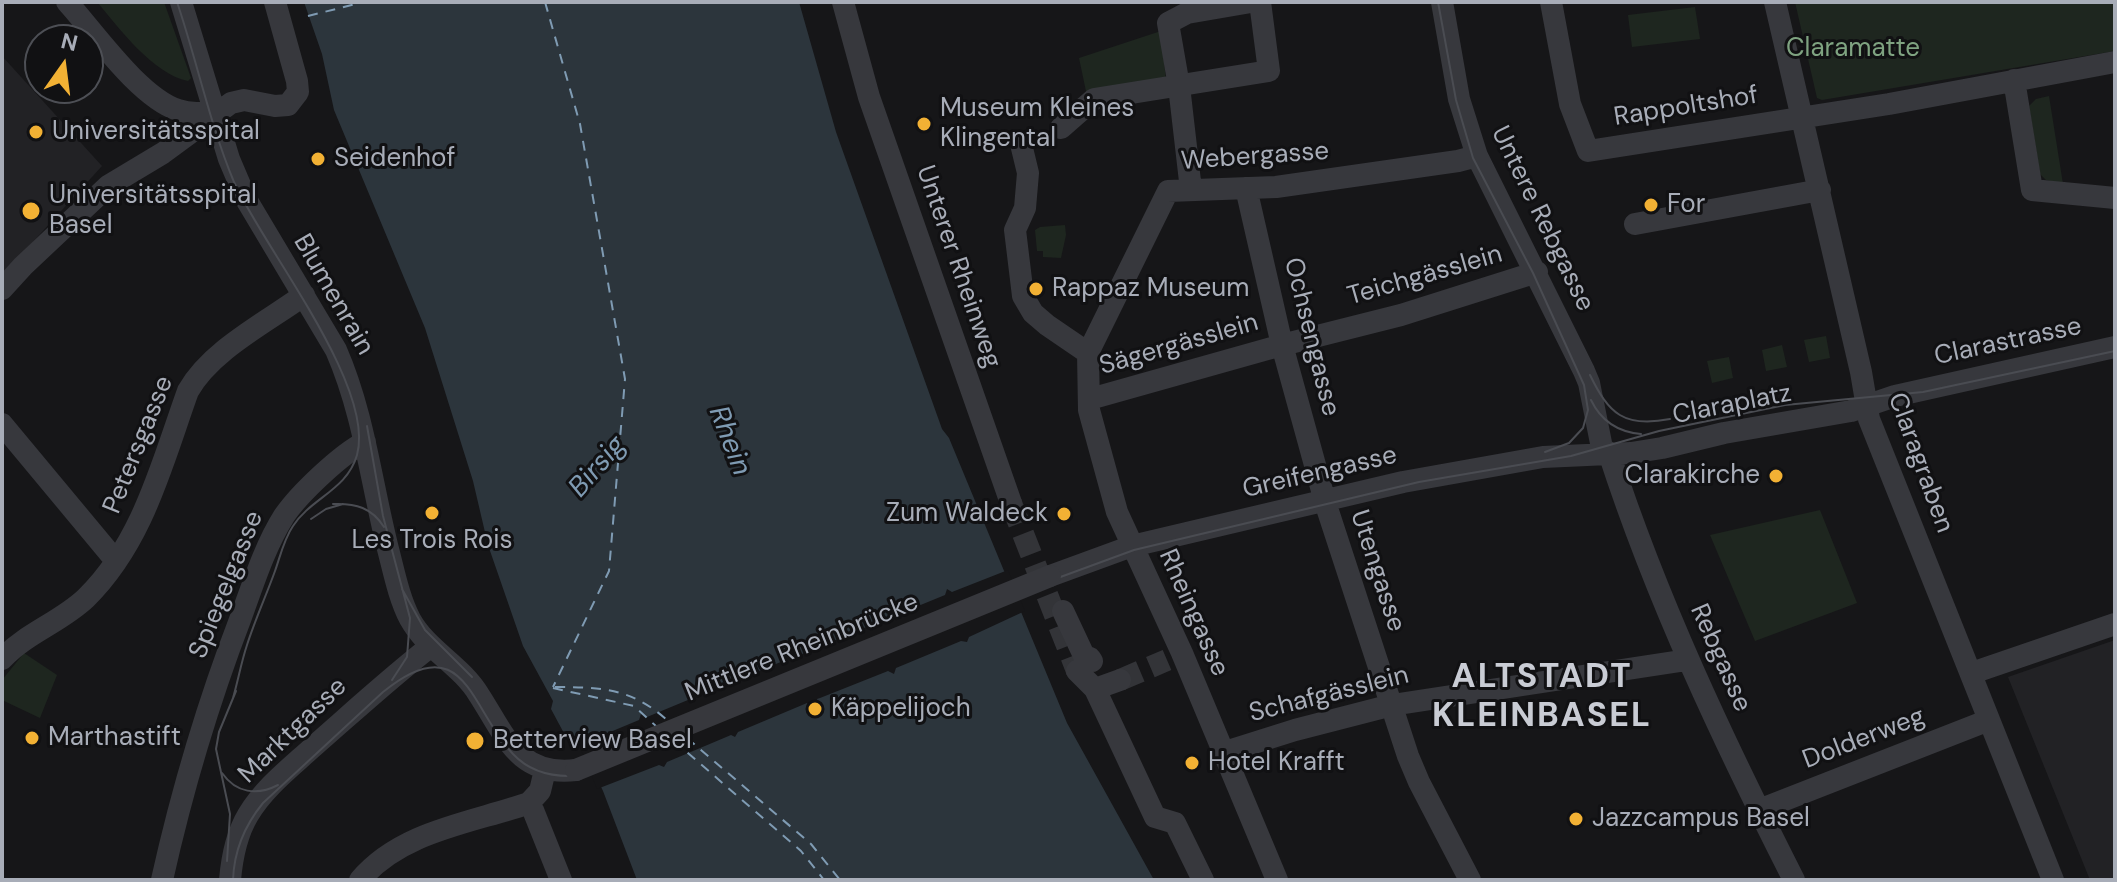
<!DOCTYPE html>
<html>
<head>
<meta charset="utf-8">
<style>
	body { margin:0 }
	#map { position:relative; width:2117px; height:882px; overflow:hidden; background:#161618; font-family:"DM Sans",sans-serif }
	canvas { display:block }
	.frame { position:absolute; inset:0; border:4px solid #a8adb8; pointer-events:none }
	.north { position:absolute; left:24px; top:24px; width:80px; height:80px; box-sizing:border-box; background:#111113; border:2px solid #4d4f55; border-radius:50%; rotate:14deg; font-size:22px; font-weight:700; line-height:32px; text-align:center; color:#a8adb8 }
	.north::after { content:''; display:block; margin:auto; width:28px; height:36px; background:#f2b134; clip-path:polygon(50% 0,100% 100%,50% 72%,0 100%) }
</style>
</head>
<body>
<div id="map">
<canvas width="2117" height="882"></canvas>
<div class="frame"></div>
<div class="north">N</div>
</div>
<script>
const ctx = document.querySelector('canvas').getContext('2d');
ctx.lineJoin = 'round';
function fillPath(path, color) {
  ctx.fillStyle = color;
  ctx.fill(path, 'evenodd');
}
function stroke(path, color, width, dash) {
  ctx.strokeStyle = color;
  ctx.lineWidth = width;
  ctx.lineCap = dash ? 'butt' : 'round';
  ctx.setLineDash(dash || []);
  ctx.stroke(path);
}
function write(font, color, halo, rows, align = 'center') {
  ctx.font = font + ' "DM Sans",sans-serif';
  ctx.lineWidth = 6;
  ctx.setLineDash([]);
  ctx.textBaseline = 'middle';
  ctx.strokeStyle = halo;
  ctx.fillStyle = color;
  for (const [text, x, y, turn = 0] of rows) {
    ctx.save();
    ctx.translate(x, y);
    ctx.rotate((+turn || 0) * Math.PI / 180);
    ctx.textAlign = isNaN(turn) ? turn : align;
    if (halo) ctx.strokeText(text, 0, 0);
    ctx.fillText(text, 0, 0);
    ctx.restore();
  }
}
fillPath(new Path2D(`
	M2,56L102,166L2,276Z
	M2115,640V880H2090L2008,677Z`), '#222225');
fillPath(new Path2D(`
	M97,2H164L191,78L188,81C153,74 119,28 97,2Z
	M1795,2H2115V51L1822,100L1817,98Z
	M1695,7L1700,39L1632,47L1628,15Z
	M1161,31L1166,81L1087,96L1079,58Z
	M2049,96L2063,184L2046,180L2040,174L2029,106L2036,99Z
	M1065,225L1066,235L1061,258L1043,257V251H1037L1035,230L1040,227Z
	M1826,336L1830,358L1809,362L1804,340Z
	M1782,345L1787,367L1766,371L1762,350Z
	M1729,357L1733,378L1712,383L1707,361Z
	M1820,510L1857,603L1755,641L1710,535Z
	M24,653L57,675L40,718L2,700V680Z`), '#1e261f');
fillPath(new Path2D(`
	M304,2H799L836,132L942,429L949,438L1067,723L1154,880H637L603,791L579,741L571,736L566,737L551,709L553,701L523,646L488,545L473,481L425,328L334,110L322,54Z`), '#2c353c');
fillPath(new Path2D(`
	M1008,570L1025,611L969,637L967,642L961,641L896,668L894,674L888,671L820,698L817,699L818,703L810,707L807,703L738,732L735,737L731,735L667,762L664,767L659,765L597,789L579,745L639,720L641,714L647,717L712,690L715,685L720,687L788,659L793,649L802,654L871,625L873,620L879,622L945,595L947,589L952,592Z`), '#161618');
stroke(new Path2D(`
	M545,2L580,124L625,379L609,571L553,687
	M308,16L364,2
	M555,687C601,687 631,688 667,720
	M553,688L634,706L657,727
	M687,738L811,844L840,880
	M674,741L801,851L824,880`), '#7f9bb3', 2, [10, 8]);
stroke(new Path2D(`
	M1011,503L1077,671
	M1120,680L1167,660`), '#333438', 22, [22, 11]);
stroke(new Path2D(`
	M67,2C95,33 139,97 178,110C190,114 203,113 216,112
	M181,2L229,159L246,199L336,350C364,414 371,482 388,549C394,572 399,598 410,619C427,650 461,665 479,695C505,735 518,777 576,770
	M843,2L869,97L1011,503
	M1442,2L1459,99L1477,156L1584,371L1589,383L1602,448L1609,453C1657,601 1724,742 1794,880
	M1551,2L1570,104L1588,151L1889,104L2115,62
	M1775,2L1861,372L1869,419L2053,880
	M2014,80L2032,190L2115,198
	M1061,128L1094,99L1269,71L1260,2
	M1021,144L1028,173L1025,208L1015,230L1023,296L1033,313L1047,325L1088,353
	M1246,188L1282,345L1326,505L1408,756L1419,782L1470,880
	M1191,190L1179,86L1168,23L1187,13L1251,2
	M1635,224L1820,190
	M2,289L23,266L108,186L163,153L231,103L244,100L275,106L288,105L298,92L297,81L275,2
	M1088,353L1089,410L1117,512L1182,653L1277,880
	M1088,353L1168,191L1276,187L1458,161L1477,156
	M1090,399L1282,345L1401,315L1537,272
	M2,424L116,561
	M1050,576L1132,546L1403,482L1543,457L1631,453L1662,448L1724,433L1851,411L1895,396L2115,347
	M1063,611L1086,660L1090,658L1092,661
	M2,659C26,633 61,622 86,598C143,542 162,463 188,391C211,350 267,322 304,295
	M1077,671L1095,689L1155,817L1175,823L1203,880
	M1972,673L2115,624
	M1095,689L1120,680
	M1222,753L1295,730L1392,705L1687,660
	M533,810L561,880
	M1759,810L1989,720
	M162,880C182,790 208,703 241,617C253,584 265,546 284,516C299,494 341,454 365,442
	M230,880C232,857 236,835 248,815C264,788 290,768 313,747C352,713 390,678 431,646
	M360,880C401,831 471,823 529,803L540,791L545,770`), '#37383d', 22);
stroke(new Path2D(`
	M177,2C197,61 210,125 234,182C263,247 376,386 357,455C347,490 311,498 293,526C284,539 280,557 275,571C266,596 255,620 247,645C241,663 238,681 233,698
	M1438,2L1456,100L1473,158L1533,273L1584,385L1588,410L1583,428L1569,443L1545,452
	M1590,375C1609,414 1624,428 1670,419
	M1591,400C1601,421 1618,432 1641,434
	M367,426L383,516L410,618L407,657L392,680
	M333,504C356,503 372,508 384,527
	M311,519L326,509L343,504
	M402,589L425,630L472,677
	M222,773C236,793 257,796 278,785
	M227,861L230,814L216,749L219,732L236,691
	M233,880C234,852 245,825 263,803L383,692C465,625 470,709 513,754C528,770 548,776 569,776L1055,579L1134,550L1419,482L1571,456L1659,431L1785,405L1923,392L2115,351`), '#4a4c52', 2);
stroke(new Path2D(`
	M576,770L1050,576`), '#37383d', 22);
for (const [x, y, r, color] of [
	[924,124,8,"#f2b134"],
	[36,132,8,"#f2b134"],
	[318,159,8,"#f2b134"],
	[1651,205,8,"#f2b134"],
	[31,211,10,"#f2b134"],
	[1036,289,8,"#f2b134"],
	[1776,476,8,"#f2b134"],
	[432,513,8,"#f2b134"],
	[1064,514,8,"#f2b134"],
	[815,709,8,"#f2b134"],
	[32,738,8,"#f2b134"],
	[475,741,10,"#f2b134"],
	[1192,763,8,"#f2b134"],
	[1576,819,8,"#f2b134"]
]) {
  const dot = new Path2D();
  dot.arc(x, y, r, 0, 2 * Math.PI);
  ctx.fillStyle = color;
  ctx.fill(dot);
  stroke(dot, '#111113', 3);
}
write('26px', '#7fa381', '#111113', [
	["Claramatte",1853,49]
]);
write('26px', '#a8adb8', '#111113', [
	["Rappoltshof",1686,107,-9],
	["Webergasse",1255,157,-4],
	["Untere Rebgasse",1542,219,64],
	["Unterer Rheinweg",958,267,71],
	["Teichgässlein",1425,276,-16],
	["Blumenrain",333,295,60],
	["Ochsengasse",1311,337,76],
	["Clarastrasse",2008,342,-12],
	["Sägergässlein",1179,345,-16],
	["Claraplatz",1732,405,-11],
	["Petersgasse",139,445,-68],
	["Claragraben",1920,463,70],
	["Greifengasse",1320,473,-13],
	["Utengasse",1377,571,72],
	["Spiegelgasse",227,585,-68],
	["Rheingasse",1193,613,66],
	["Mittlere Rheinbrücke",802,648,-22],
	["Rebgasse",1720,658,66],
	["Schafgässlein",1329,695,-14],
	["Marktgasse",293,731,-44],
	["Dolderweg",1864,739,-21]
]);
write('26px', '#a8adb8', '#111113', [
	["Museum Kleines",940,109],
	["Klingental",940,139],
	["Universitätsspital",52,132],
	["Seidenhof",334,159],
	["Universitätsspital",49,196],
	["Basel",49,226],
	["For",1667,205],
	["Rappaz Museum",1052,289],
	["Clarakirche",1760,476,"right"],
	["Zum Waldeck",1048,514,"right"],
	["Les Trois Rois",432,541,"center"],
	["Käppelijoch",831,709],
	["Marthastift",48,738],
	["Betterview Basel",493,741],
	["Hotel Krafft",1208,763],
	["Jazzcampus Basel",1592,819]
], 'left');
write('italic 28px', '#7f9bb3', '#111113', [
	["Rhein",729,441,69],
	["Birsig",598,467,-49]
]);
ctx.letterSpacing = '2px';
write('bold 34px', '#c9ccd4', '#111113', [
	["ALTSTADT",1542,678],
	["KLEINBASEL",1542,717]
]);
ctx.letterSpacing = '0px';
</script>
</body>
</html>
